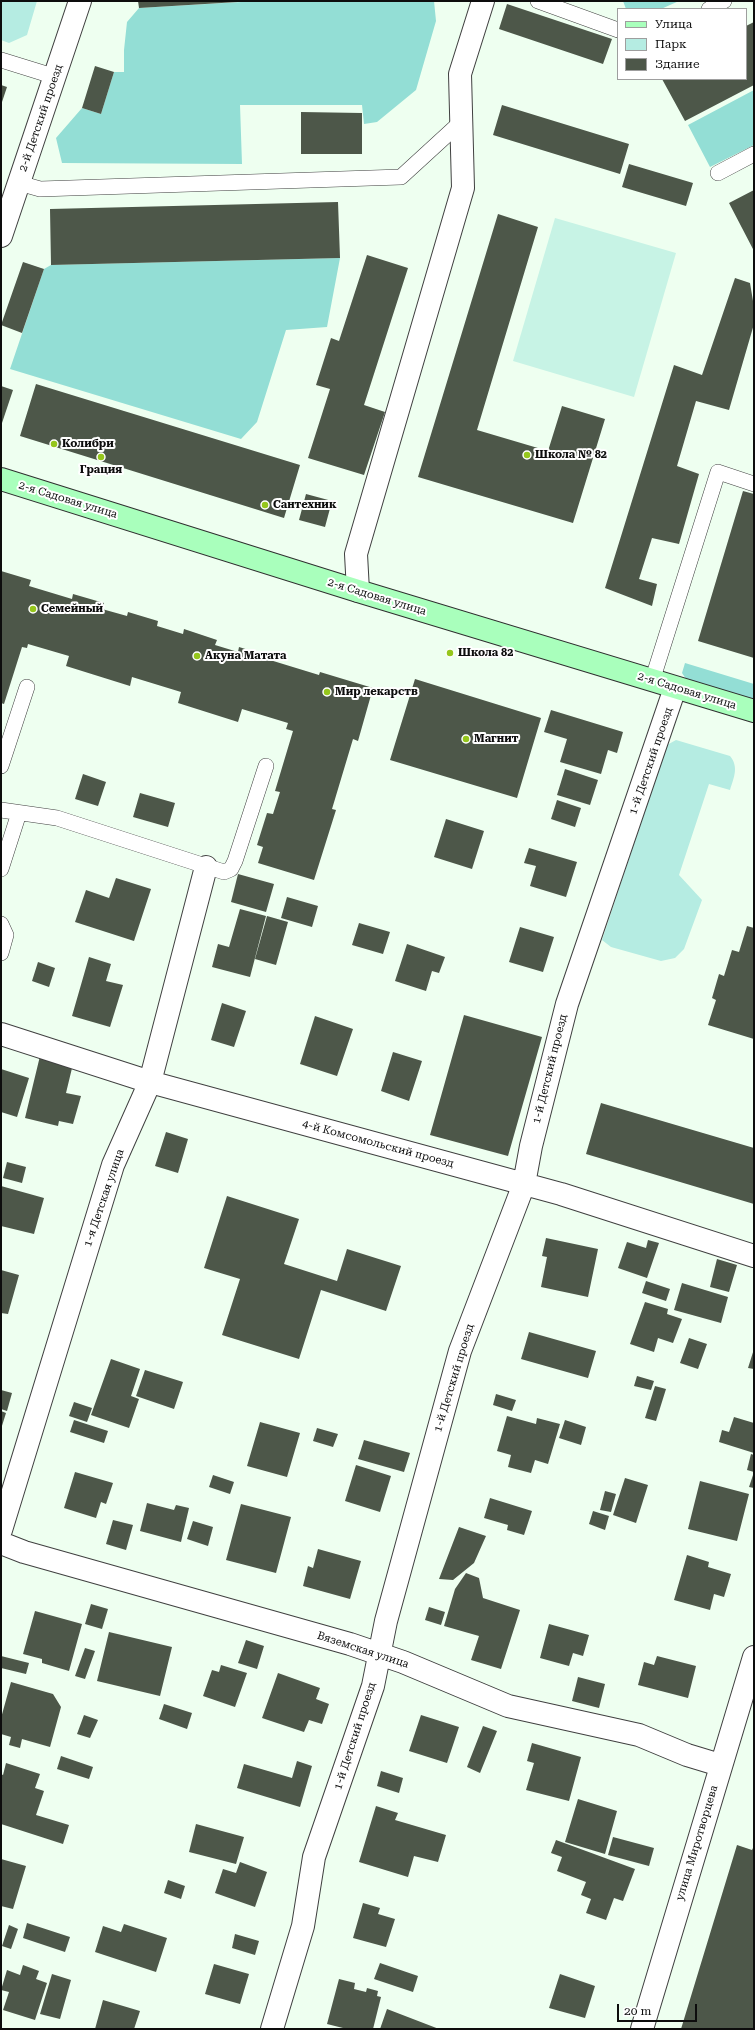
<!DOCTYPE html>
<html>
<head>
<meta charset="utf-8">
<style>
	body { margin:0 }
	#map { position:relative; width:755px; height:2030px; overflow:hidden; background:#eefff0; font-family:"Roboto Serif",serif }
	canvas { display:block }
	.frame { position:absolute; inset:0; border:2px solid #0d0d0d; pointer-events:none }
	.legend { position:absolute; left:617px; top:8px; width:130px; height:72px; box-sizing:border-box; background:#fff; border:1px solid #9e9e9e; margin:0; padding:5px 7px; list-style:none; font-size:12px; color:#0d0d0d }
	.legend li { display:flex; align-items:center; gap:8px; height:20px }
	.legend b { width:20px; border:1px solid #9e9e9e }
	.scale { position:absolute; left:617px; top:2004px; width:80px; height:18px; box-sizing:border-box; border:2px solid #0d0d0d; border-top:0; padding-left:5px; font-size:12px; line-height:14px; white-space:nowrap; color:#0d0d0d; -webkit-text-stroke:3px #fff; paint-order:stroke }
</style>
</head>
<body>
<div id="map">
<canvas width="755" height="2030"></canvas>
<div class="frame"></div>
<ul class="legend">
<li><b style="height:5px;background:#a9ffbc"></b>Улица</li>
<li><b style="height:11px;background:#b5ece2"></b>Парк</li>
<li><b style="height:11px;background:#4d5749"></b>Здание</li>
</ul>
<div class="scale">20 m</div>
</div>
<script>
const ctx = document.querySelector('canvas').getContext('2d');
ctx.lineJoin = 'round';
function fillPath(path, color) {
  ctx.fillStyle = color;
  ctx.fill(path, 'evenodd');
}
function stroke(path, color, width, dash) {
  ctx.strokeStyle = color;
  ctx.lineWidth = width;
  ctx.lineCap = dash ? 'butt' : 'round';
  ctx.setLineDash(dash || []);
  ctx.stroke(path);
}
function write(font, color, halo, rows, align = 'center') {
  ctx.font = font + ' "Roboto Serif",serif';
  ctx.lineWidth = 4;
  ctx.setLineDash([]);
  ctx.textBaseline = 'middle';
  ctx.strokeStyle = halo;
  ctx.fillStyle = color;
  for (const [text, x, y, turn = 0] of rows) {
    ctx.save();
    ctx.translate(x, y);
    ctx.rotate((+turn || 0) * Math.PI / 180);
    ctx.textAlign = isNaN(turn) ? turn : align;
    if (halo) ctx.strokeText(text, 0, 0);
    ctx.fillText(text, 0, 0);
    ctx.restore();
  }
}
fillPath(new Path2D(`
	M1,1H37L27,35L9,43L1,40Z
	M676,740L730,756C739,767 734,777 730,790L709,784L679,875L702,900L684,949L675,958L661,961L611,947L602,940L667,745Z`), '#b5ece2');
fillPath(new Path2D(`
	M258,1H434L436,21L416,90L377,122L364,124L362,105H240L242,164L62,163L56,138L82,108L101,114L114,72H124V50L127,22L139,8Z
	M623,1H679L661,9H626Z
	M754,90V145L710,167L688,125Z
	M340,258L327,327L286,330L257,422L241,439L10,369L44,269L51,265Z
	M685,663L754,684V700L686,679L682,673Z`), '#93ded5');
fillPath(new Path2D(`
	M555,218L676,253L634,397L513,361Z`), '#c7f3e5');
fillPath(new Path2D(`
	M138,1H238V2L139,8Z
	M507,4L612,39L603,64L499,29Z
	M754,22V85L685,121L662,79H746V26Z
	M95,66L114,72L101,114L82,108Z
	M1,85L7,87L1,105Z
	M502,105L629,144L620,174L493,135Z
	M301,112L362,113V154H301Z
	M629,164L693,183L686,206L622,187Z
	M754,190V251L729,203Z
	M338,202L340,258L51,265L50,209Z
	M498,214L538,227L477,430L548,451L562,406L605,419L573,523L418,477Z
	M367,255L408,268L364,405L385,412L364,475L308,458L330,389L316,385L331,338L339,341Z
	M23,262L44,269L22,333L1,325Z
	M735,278L750,283L754,307V324L729,410L696,401L677,466L699,474L679,544L652,538L639,579L657,584L652,606L605,588L674,365L702,375Z
	M36,384L300,465L284,518L20,436Z
	M1,386L13,390L1,426Z
	M743,491L754,494V658L698,641Z
	M306,494L332,501L325,527L299,520Z
	M1,571L31,580L29,586L72,599L73,594L104,603L102,609L127,616L128,612L158,621L157,626L183,634L184,629L217,640L215,645L238,652L239,647L271,657L270,660L319,675L320,672L373,688L358,741L353,739L332,809L336,810L314,880L258,863L263,847L257,845L267,813L273,814L280,792L275,791L293,731L286,729L288,723L242,709L238,722L178,703L181,692L132,677L130,686L66,666L69,656L28,644L27,648L22,647L4,704L1,703Z
	M415,679L541,718L517,798L390,760Z
	M551,710L623,732L617,753L608,750L601,774L560,762L567,739L544,732Z
	M565,769L598,780L590,805L557,795Z
	M83,774L106,782L98,806L75,799Z
	M140,793L175,803L168,827L133,817Z
	M557,800L581,808L575,827L551,819Z
	M446,819L484,831L472,869L434,857Z
	M529,848L577,862L566,897L530,886L536,866L524,863Z
	M238,874L274,884L266,912L231,902Z
	M116,878L151,889L134,941L75,922L86,890L109,898Z
	M287,897L318,906L312,927L281,918Z
	M240,909L266,916L250,977L212,967L218,944L229,947Z
	M267,916L288,922L276,965L255,959Z
	M359,923L390,932L383,954L352,945Z
	M747,926L754,928V1039L708,1025L716,1000L712,998L719,974L724,976L732,950L739,952Z
	M520,927L554,937L543,972L509,962Z
	M407,944L445,957L439,973L432,971L426,991L395,981Z
	M89,957L111,964L106,981L123,985L110,1027L72,1016Z
	M38,962L55,968L49,987L32,981Z
	M222,1003L246,1011L234,1047L211,1040Z
	M464,1015L542,1037L508,1156L430,1135Z
	M315,1016L353,1029L337,1076L300,1064Z
	M393,1052L422,1061L409,1101L381,1091Z
	M40,1056L73,1064L66,1093L81,1096L73,1124L59,1121L58,1126L25,1118Z
	M1,1069L29,1078L17,1117L1,1112Z
	M601,1103L754,1148V1204L586,1154Z
	M166,1132L188,1139L178,1173L155,1166Z
	M7,1162L26,1167L22,1183L3,1178Z
	M1,1186L44,1198L34,1234L1,1226Z
	M227,1196L299,1219L284,1264L337,1281L347,1249L401,1266L386,1311L321,1290L299,1359L222,1335L240,1279L204,1268Z
	M546,1238L598,1249L588,1297L541,1287L547,1257L542,1256Z
	M648,1240L659,1243L647,1278L618,1268L627,1242L646,1248Z
	M717,1259L737,1265L729,1292L710,1287Z
	M1,1270L19,1275L8,1314L1,1313Z
	M646,1281L670,1289L666,1301L642,1293Z
	M682,1283L728,1297L721,1323L674,1310Z
	M645,1302L668,1309L667,1314L682,1319L673,1343L658,1338L654,1352L630,1344Z
	M529,1332L596,1351L588,1378L521,1359Z
	M689,1338L707,1344L698,1369L680,1363Z
	M754,1349V1369L748,1368Z
	M111,1359L140,1369L131,1396L139,1399L129,1428L91,1415Z
	M145,1370L183,1382L174,1409L136,1396Z
	M637,1376L654,1381L651,1390L634,1386Z
	M655,1386L666,1389L656,1421L645,1418Z
	M1,1390L12,1393L7,1411L1,1409Z
	M496,1394L516,1400L512,1411L493,1405Z
	M74,1402L92,1408L87,1422L69,1416Z
	M1,1411L6,1413L1,1429Z
	M507,1416L536,1424L537,1418L560,1424L548,1464L535,1460L531,1473L508,1467L511,1455L497,1451Z
	M734,1417L754,1423V1453L719,1442L722,1430L729,1432Z
	M74,1420L108,1431L104,1443L70,1432Z
	M565,1420L586,1427L581,1445L559,1438Z
	M260,1422L300,1433L287,1477L247,1466Z
	M317,1428L338,1434L333,1447L313,1441Z
	M364,1440L410,1453L404,1472L358,1459Z
	M751,1454L754,1455V1472L747,1470Z
	M356,1465L391,1476L380,1512L345,1501Z
	M75,1472L113,1483L106,1504L101,1502L96,1518L64,1508Z
	M213,1475L234,1482L230,1494L209,1487Z
	M753,1475L754,1476V1488L749,1487Z
	M625,1478L648,1485L636,1523L613,1515Z
	M700,1481L749,1494L737,1541L688,1529Z
	M605,1491L616,1494L611,1512L600,1510Z
	M490,1498L532,1511L524,1535L507,1530L508,1525L484,1518Z
	M147,1503L174,1510L176,1505L189,1508L181,1542L140,1531Z
	M241,1504L291,1517L276,1573L226,1560Z
	M593,1511L609,1516L605,1530L589,1524Z
	M113,1520L133,1525L126,1550L106,1544Z
	M193,1521L213,1527L208,1546L187,1539Z
	M459,1527L486,1536L474,1563L453,1580L439,1579Z
	M318,1549L361,1561L350,1599L303,1586L308,1566L313,1568Z
	M687,1555L709,1562L708,1567L731,1574L724,1597L714,1594L710,1610L674,1600Z
	M466,1573L479,1578L483,1598L520,1610L501,1669L471,1660L479,1636L444,1626L455,1589Z
	M91,1604L108,1609L102,1629L85,1624Z
	M429,1607L445,1612L441,1625L425,1620Z
	M35,1611L82,1624L69,1671L42,1663V1659L23,1654Z
	M549,1624L589,1635L583,1656L573,1653L569,1666L540,1658Z
	M109,1632L172,1647L160,1696L97,1681Z
	M246,1640L264,1646L257,1669L238,1663Z
	M85,1648L95,1651L85,1679L75,1676Z
	M1,1656L29,1663L26,1674L1,1668Z
	M657,1656L696,1666L688,1698L638,1685L644,1662L654,1665Z
	M221,1665L247,1673L235,1707L203,1696L212,1670L219,1672Z
	M278,1673L320,1688L316,1699L329,1704L322,1724L309,1720L304,1732L262,1718Z
	M578,1677L605,1684L599,1708L572,1701Z
	M11,1682L53,1694L61,1707L50,1747L22,1739L20,1748L9,1745L11,1737L1,1734V1718Z
	M164,1704L192,1713L187,1729L159,1719Z
	M84,1715L98,1720L90,1738L77,1734Z
	M421,1715L459,1727L447,1763L409,1751Z
	M483,1726L497,1731L480,1773L467,1767Z
	M532,1743L581,1757L569,1801L526,1790L534,1763L527,1761Z
	M61,1756L93,1767L89,1779L57,1769Z
	M297,1761L312,1766L300,1807L237,1788L244,1764L292,1778Z
	M6,1763L40,1774L35,1788L44,1791L36,1815L69,1825L63,1844L1,1824V1774L3,1775Z
	M381,1771L403,1778L399,1793L377,1786Z
	M578,1799L617,1811L605,1854L565,1842Z
	M376,1806L398,1813L395,1820L446,1835L438,1862L414,1856L408,1877L359,1862Z
	M196,1824L244,1837L236,1864L189,1852Z
	M613,1837L654,1848L649,1866L608,1855Z
	M556,1840L635,1869L623,1901L614,1898L606,1920L586,1913L591,1899L581,1895L586,1882L557,1871L562,1857L551,1853Z
	M737,1845L752,1850L754,1846V2029H681Z
	M1,1859L26,1866L13,1909L1,1906Z
	M240,1862L267,1872L255,1907L215,1893L223,1869L236,1873Z
	M168,1880L185,1886L181,1899L164,1893Z
	M363,1903L380,1908L378,1914L395,1919L386,1947L353,1938Z
	M27,1923L70,1937L65,1952L23,1938Z
	M124,1924L167,1938L156,1972L95,1952L103,1926L121,1932Z
	M9,1925L18,1929L11,1949L2,1946Z
	M235,1934L259,1941L255,1955L232,1948Z
	M380,1963L418,1976L413,1992L374,1979Z
	M214,1964L249,1974L240,2004L205,1994Z
	M23,1965L39,1971L36,1979L47,1983L35,2020L3,2010L9,1992L1,1990L7,1970L20,1975Z
	M52,1974L71,1980L60,2019L40,2014Z
	M560,1974L595,1986L585,2018L549,2008Z
	M339,1979L355,1983L354,1989L366,1992L367,1988L378,1991L377,1996L381,1997L373,2029H347L327,2024Z
	M103,2000L140,2011L134,2029H95Z
	M387,2009L439,2029H380Z`), '#4d5749');
const lane = new Path2D(`
	M538,1L618,30
	M709,9L724,1
	M1,60L56,77
	M718,173L754,154
	M19,183L40,189L401,177L461,122
	M652,681L718,472L754,484
	M1,766L27,687
	M1,810L57,818L224,872L231,869L235,861L266,766
	M1,869L19,813
	M1,924L6,935L1,953`);
const street = new Path2D(`
	M1,236L80,1
	M358,591L356,554L463,188L460,74L483,1
	M1,1034L150,1082L561,1194L754,1256
	M1,1530L113,1165L150,1082L206,867
	M1,1543L24,1552L350,1644L403,1662L508,1706L639,1735L687,1755L720,1765
	M272,2029L303,1926L314,1857L373,1686L386,1621L460,1351L524,1184L531,1146L567,1004L675,688
	M642,2029L754,1657`);
const secondary = new Path2D(`
	M1,479L358,591L754,711`);
stroke(lane, '#404040', 16);
stroke(street, '#404040', 24);
stroke(secondary, '#2f2f2f', 24);
stroke(lane, '#fff', 15);
stroke(street, '#fff', 22);
stroke(secondary, '#a9ffbc', 22);
for (const [x, y, r, color] of [
	[54,444,4,"#95c61c"],
	[527,455,4,"#95c61c"],
	[101,457,4,"#95c61c"],
	[265,505,4,"#95c61c"],
	[33,609,4,"#95c61c"],
	[450,653,4,"#95c61c"],
	[197,656,4,"#95c61c"],
	[327,692,4,"#95c61c"],
	[466,739,4,"#95c61c"]
]) {
  const dot = new Path2D();
  dot.arc(x, y, r, 0, 2 * Math.PI);
  ctx.fillStyle = color;
  ctx.fill(dot);
  stroke(dot, '#fff', 1.5);
}
write('11px', '#0d0d0d', '#fff', [
	["2-й Детский проезд",41,118,-71],
	["2-я Садовая улица",68,500,17],
	["2-я Садовая улица",377,597,17],
	["2-я Садовая улица",687,691,17],
	["1-й Детский проезд",651,761,-71],
	["1-й Детский проезд",550,1069,-76],
	["4-й Комсомольский проезд",378,1144,15],
	["1-я Детская улица",104,1198,-71],
	["1-й Детский проезд",454,1378,-73],
	["Вяземская улица",363,1650,18],
	["1-й Детский проезд",355,1736,-72],
	["улица Миротворцева",697,1843,-73]
]);
write('bold 11px', '#0d0d0d', '#fff', [
	["Колибри",62,444],
	["Школа № 82",535,455],
	["Грация",101,470,"center"],
	["Сантехник",273,505],
	["Семейный",41,609],
	["Школа 82",458,653],
	["Акуна Матата",205,656],
	["Мир лекарств",335,692],
	["Магнит",474,739]
], 'left');
</script>
</body>
</html>
